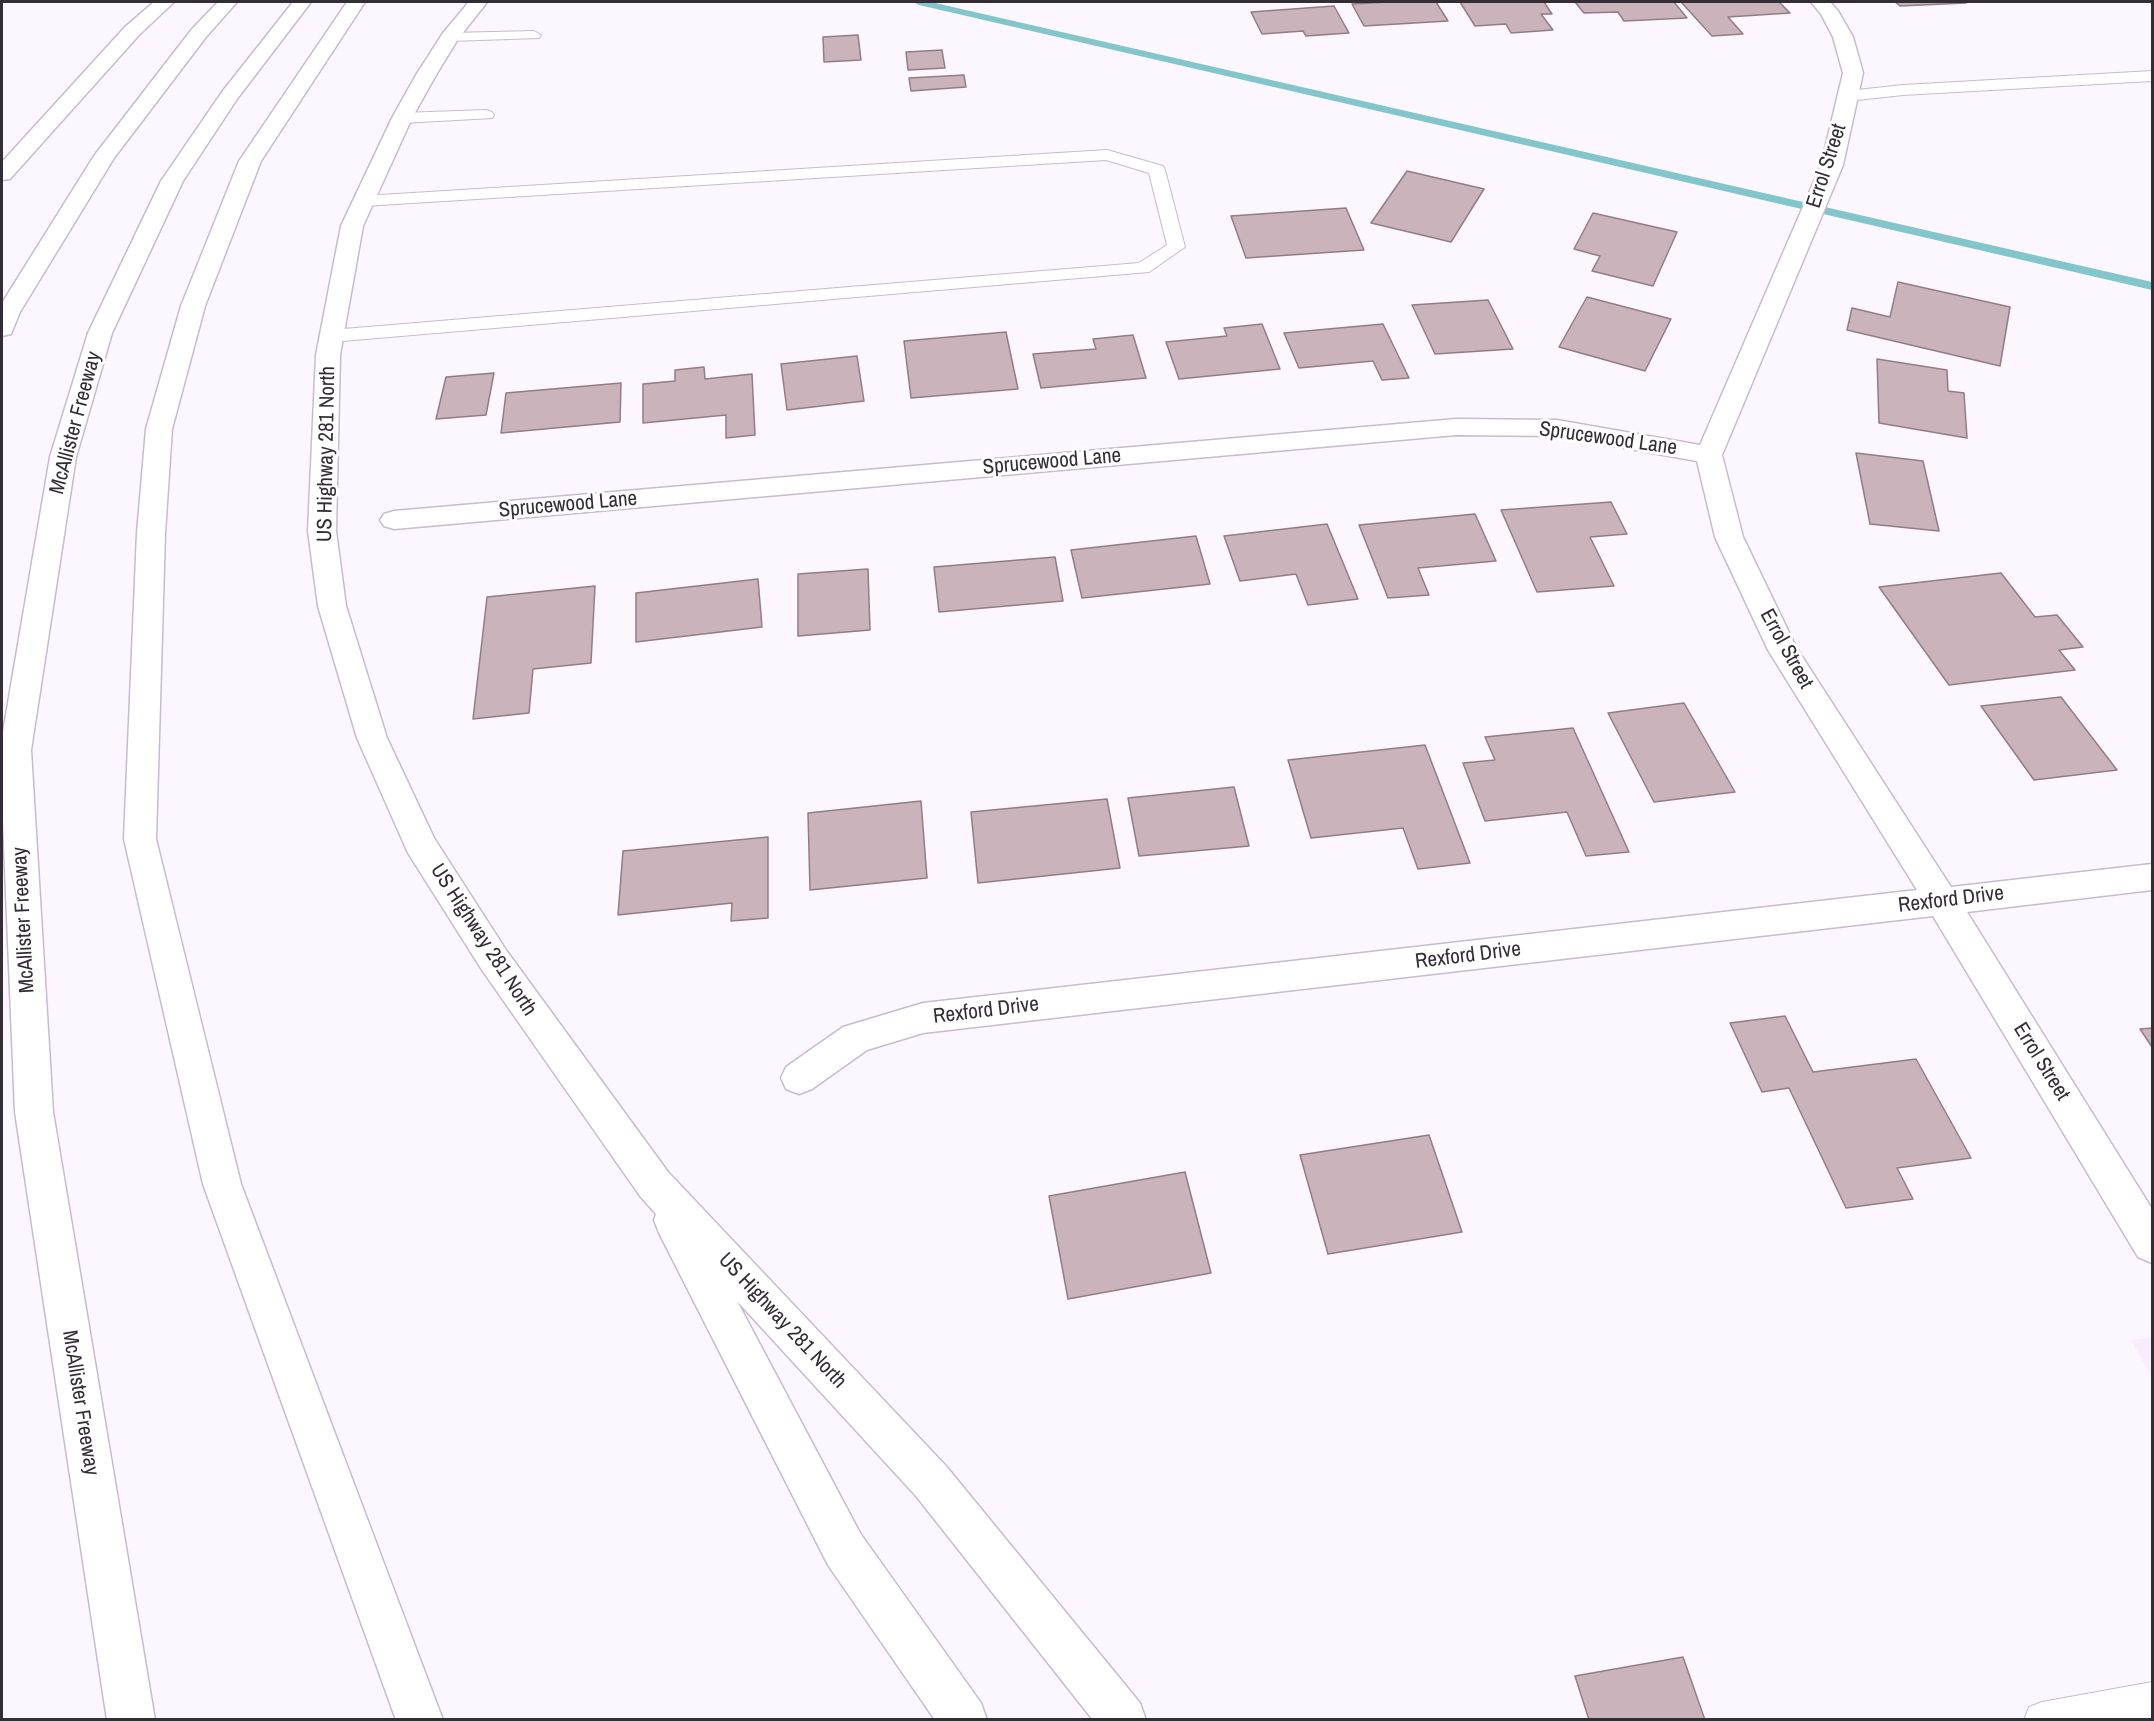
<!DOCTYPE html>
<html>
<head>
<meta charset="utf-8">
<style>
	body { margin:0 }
	#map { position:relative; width:2154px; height:1721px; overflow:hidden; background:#fcf7fe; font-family:"Archivo Narrow",sans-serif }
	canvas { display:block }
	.frame { position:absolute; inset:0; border:3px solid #332e35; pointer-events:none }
</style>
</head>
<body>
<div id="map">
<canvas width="2154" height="1721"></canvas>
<div class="frame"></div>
</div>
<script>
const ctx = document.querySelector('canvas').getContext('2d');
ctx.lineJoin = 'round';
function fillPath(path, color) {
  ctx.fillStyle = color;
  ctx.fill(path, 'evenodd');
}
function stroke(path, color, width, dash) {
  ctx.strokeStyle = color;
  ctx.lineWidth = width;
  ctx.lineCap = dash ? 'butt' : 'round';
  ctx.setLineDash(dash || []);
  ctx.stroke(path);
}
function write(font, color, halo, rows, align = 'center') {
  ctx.font = font + ' "Archivo Narrow",sans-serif';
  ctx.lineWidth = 6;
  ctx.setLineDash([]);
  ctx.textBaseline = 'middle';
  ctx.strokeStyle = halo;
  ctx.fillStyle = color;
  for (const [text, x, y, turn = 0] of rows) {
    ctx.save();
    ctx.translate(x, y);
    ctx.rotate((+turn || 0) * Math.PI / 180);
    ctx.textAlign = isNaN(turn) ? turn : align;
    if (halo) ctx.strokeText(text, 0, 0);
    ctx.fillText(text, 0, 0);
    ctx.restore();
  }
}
fillPath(new Path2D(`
	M2152,1337V1378L2131,1340Z`), '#f7edfc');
fillPath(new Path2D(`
	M913,2H931L2152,282V290L919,5Z`), '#82c6cb');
const building = new Path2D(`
	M1389,2H1436L1448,21L1364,26L1352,4Z
	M1460,2H1544L1552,14H1541L1553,30L1511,33L1506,24L1475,26Z
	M1575,2H1674L1687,18L1624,21L1618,12L1584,13Z
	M1681,2H1779L1790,13L1728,17L1743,34L1712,36Z
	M1895,2H1964L1966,3L1900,6Z
	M1334,6L1349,33L1306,36L1303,31L1262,34L1251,12Z
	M858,35L861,60L824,62L823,37Z
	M942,50L945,68L908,70L906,52Z
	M964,75L966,87L911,91L909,78Z
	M1407,171L1484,189L1451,242L1371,223Z
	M1346,208L1364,250L1246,258L1231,216Z
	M1593,213L1677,232L1653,286L1592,271L1600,256L1574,249Z
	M1898,282L2010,307L2000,366L1847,330L1852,308L1890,317Z
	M1587,297L1671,319L1645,371L1559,347Z
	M1488,300L1513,349L1435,354L1412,305Z
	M1262,324L1280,369L1179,379L1166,342L1227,336L1224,328Z
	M1383,324L1409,378L1382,380L1373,361L1299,368L1284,333Z
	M1006,332L1018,389L911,398L904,341Z
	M1133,335L1146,378L1041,388L1033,354L1096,349L1093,339Z
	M857,356L864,401L787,410L781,364Z
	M1877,359L1947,370L1948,391L1964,393L1967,438L1879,423Z
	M704,367L705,379L752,374L755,435L726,438V415L643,423V384L675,381V370Z
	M494,373L486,415L436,419L446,377Z
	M621,383L620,422L501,433L506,393Z
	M1856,453L1923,461L1939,531L1870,524Z
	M1611,502L1627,534L1590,537L1614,586L1537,592L1501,510Z
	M1475,514L1496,561L1418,568L1429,595L1388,598L1359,525Z
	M1327,524L1358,599L1308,605L1296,574L1240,581L1224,536Z
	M1196,536L1210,584L1082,598L1071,550Z
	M1055,557L1063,601L939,612L934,567Z
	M868,569L870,630L798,636V574Z
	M2001,573L2035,617L2057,615L2083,647L2059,650L2075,670L1949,685L1879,587Z
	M758,579L762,627L636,642V593Z
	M595,586L591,663L533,669L529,713L473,719L487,597Z
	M2061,697L2117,770L2034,780L1981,706Z
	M1684,703L1735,792L1654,802L1608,713Z
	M1573,728L1629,852L1586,856L1567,812L1485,821L1463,763L1495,760L1485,737Z
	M1425,745L1470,863L1418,869L1403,828L1311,838L1288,760Z
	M1234,787L1249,846L1139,856L1128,798Z
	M1107,799L1120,868L978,883L971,812Z
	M921,801L927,878L810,890L808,813Z
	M768,837V918L731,921L732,903L618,915L623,851Z
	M1785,1016L1813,1072L1916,1059L1971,1158L1897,1168L1913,1199L1846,1208L1789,1088L1762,1092L1730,1023Z
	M2152,1028V1047L2140,1029Z
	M1429,1135L1462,1232L1328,1254L1300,1155Z
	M1185,1172L1211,1273L1068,1299L1049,1196Z
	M1683,1657L1705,1720H1589L1575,1676Z`);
fillPath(building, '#cab3ba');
stroke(building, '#937d84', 1.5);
const service = new Path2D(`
	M534,31L541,35L539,38L450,41L443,37L450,33Z
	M2152,71V81L1903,95L1848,101L1840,96L1848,91L1903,85Z
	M486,110L492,112L494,115L492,118L402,123L394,118L402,113Z
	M1107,150L1163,166L1165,170L1185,247L1149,272L331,342L324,340L322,336L324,332L331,330L1139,263L1167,245L1149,173L1106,160L364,206L358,205L355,201L358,197L364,196Z
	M2152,1682V1718L2024,1720L2029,1707L2042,1702Z`);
const minor = new Path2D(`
	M1811,2H1830L1838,11L1853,37L1863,73L1843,165L1722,455L1743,537L1796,647L1951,887L2152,864V890L1967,912L2152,1209V1263L2138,1257L1933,916L923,1033L867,1050L812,1089L799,1094L786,1089L781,1078L786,1067L843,1027L923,1003L1917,890L1768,650L1715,537L1697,461L1557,436L1456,435L394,529L384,526L380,520L384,514L394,511L1456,419L1557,420L1700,445L1821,165L1843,73L1833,37L1821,14Z`);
const secondary = new Path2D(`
	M469,2H487L458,39L436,75L412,118L363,226L340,355L336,531L346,606L387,738L434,838L506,950L668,1172L946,1466L1140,1703L1146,1720H1093L916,1496L737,1301L860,1533L981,1703L987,1720H935L828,1565L659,1233L654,1220L656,1214L640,1196L482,970L408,853L357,738L318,606L308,531L316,355L341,226L392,118L416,75L443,33Z`);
const motorway = new Path2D(`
	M154,2H174L139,35L10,179L2,180V162L125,27Z
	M218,2H237L206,37L114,158L20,312L11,334L2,336V303L94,156L192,29Z
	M293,2H311L237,99L183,181L112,333L76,457L31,750L53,1112L155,1720H107L15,1112L2,797V738L50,457L88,333L161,181L222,92Z
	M347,2H365L261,161L205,306L172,429L165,533L156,839L241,1184L443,1720H396L203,1184L124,839L137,533L146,429L181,306L239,161Z
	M468,2H486L482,9H468L466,5Z`);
stroke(service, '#c7bbcd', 2);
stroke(minor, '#c7bbcd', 3);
stroke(secondary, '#c7bbcd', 3);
stroke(motorway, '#c7bbcd', 3);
fillPath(service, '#fff');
fillPath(minor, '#fff');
fillPath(secondary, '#fff');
fillPath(motorway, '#fff');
write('21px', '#332e35', '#fff', [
	["Errol Street",1827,166,-72],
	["McAllister Freeway",76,423,-75],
	["Sprucewood Lane",1608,439,8],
	["US Highway 281 North",327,454,-89],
	["Sprucewood Lane",1052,462,-5],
	["Sprucewood Lane",568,505,-5],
	["Errol Street",1786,649,61],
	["Rexford Drive",1951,900,-7],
	["McAllister Freeway",24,920,-93],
	["US Highway 281 North",483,940,57],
	["Rexford Drive",1468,956,-7],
	["Rexford Drive",986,1011,-7],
	["Errol Street",2041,1062,58],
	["US Highway 281 North",782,1321,47],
	["McAllister Freeway",80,1403,81]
]);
</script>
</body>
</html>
